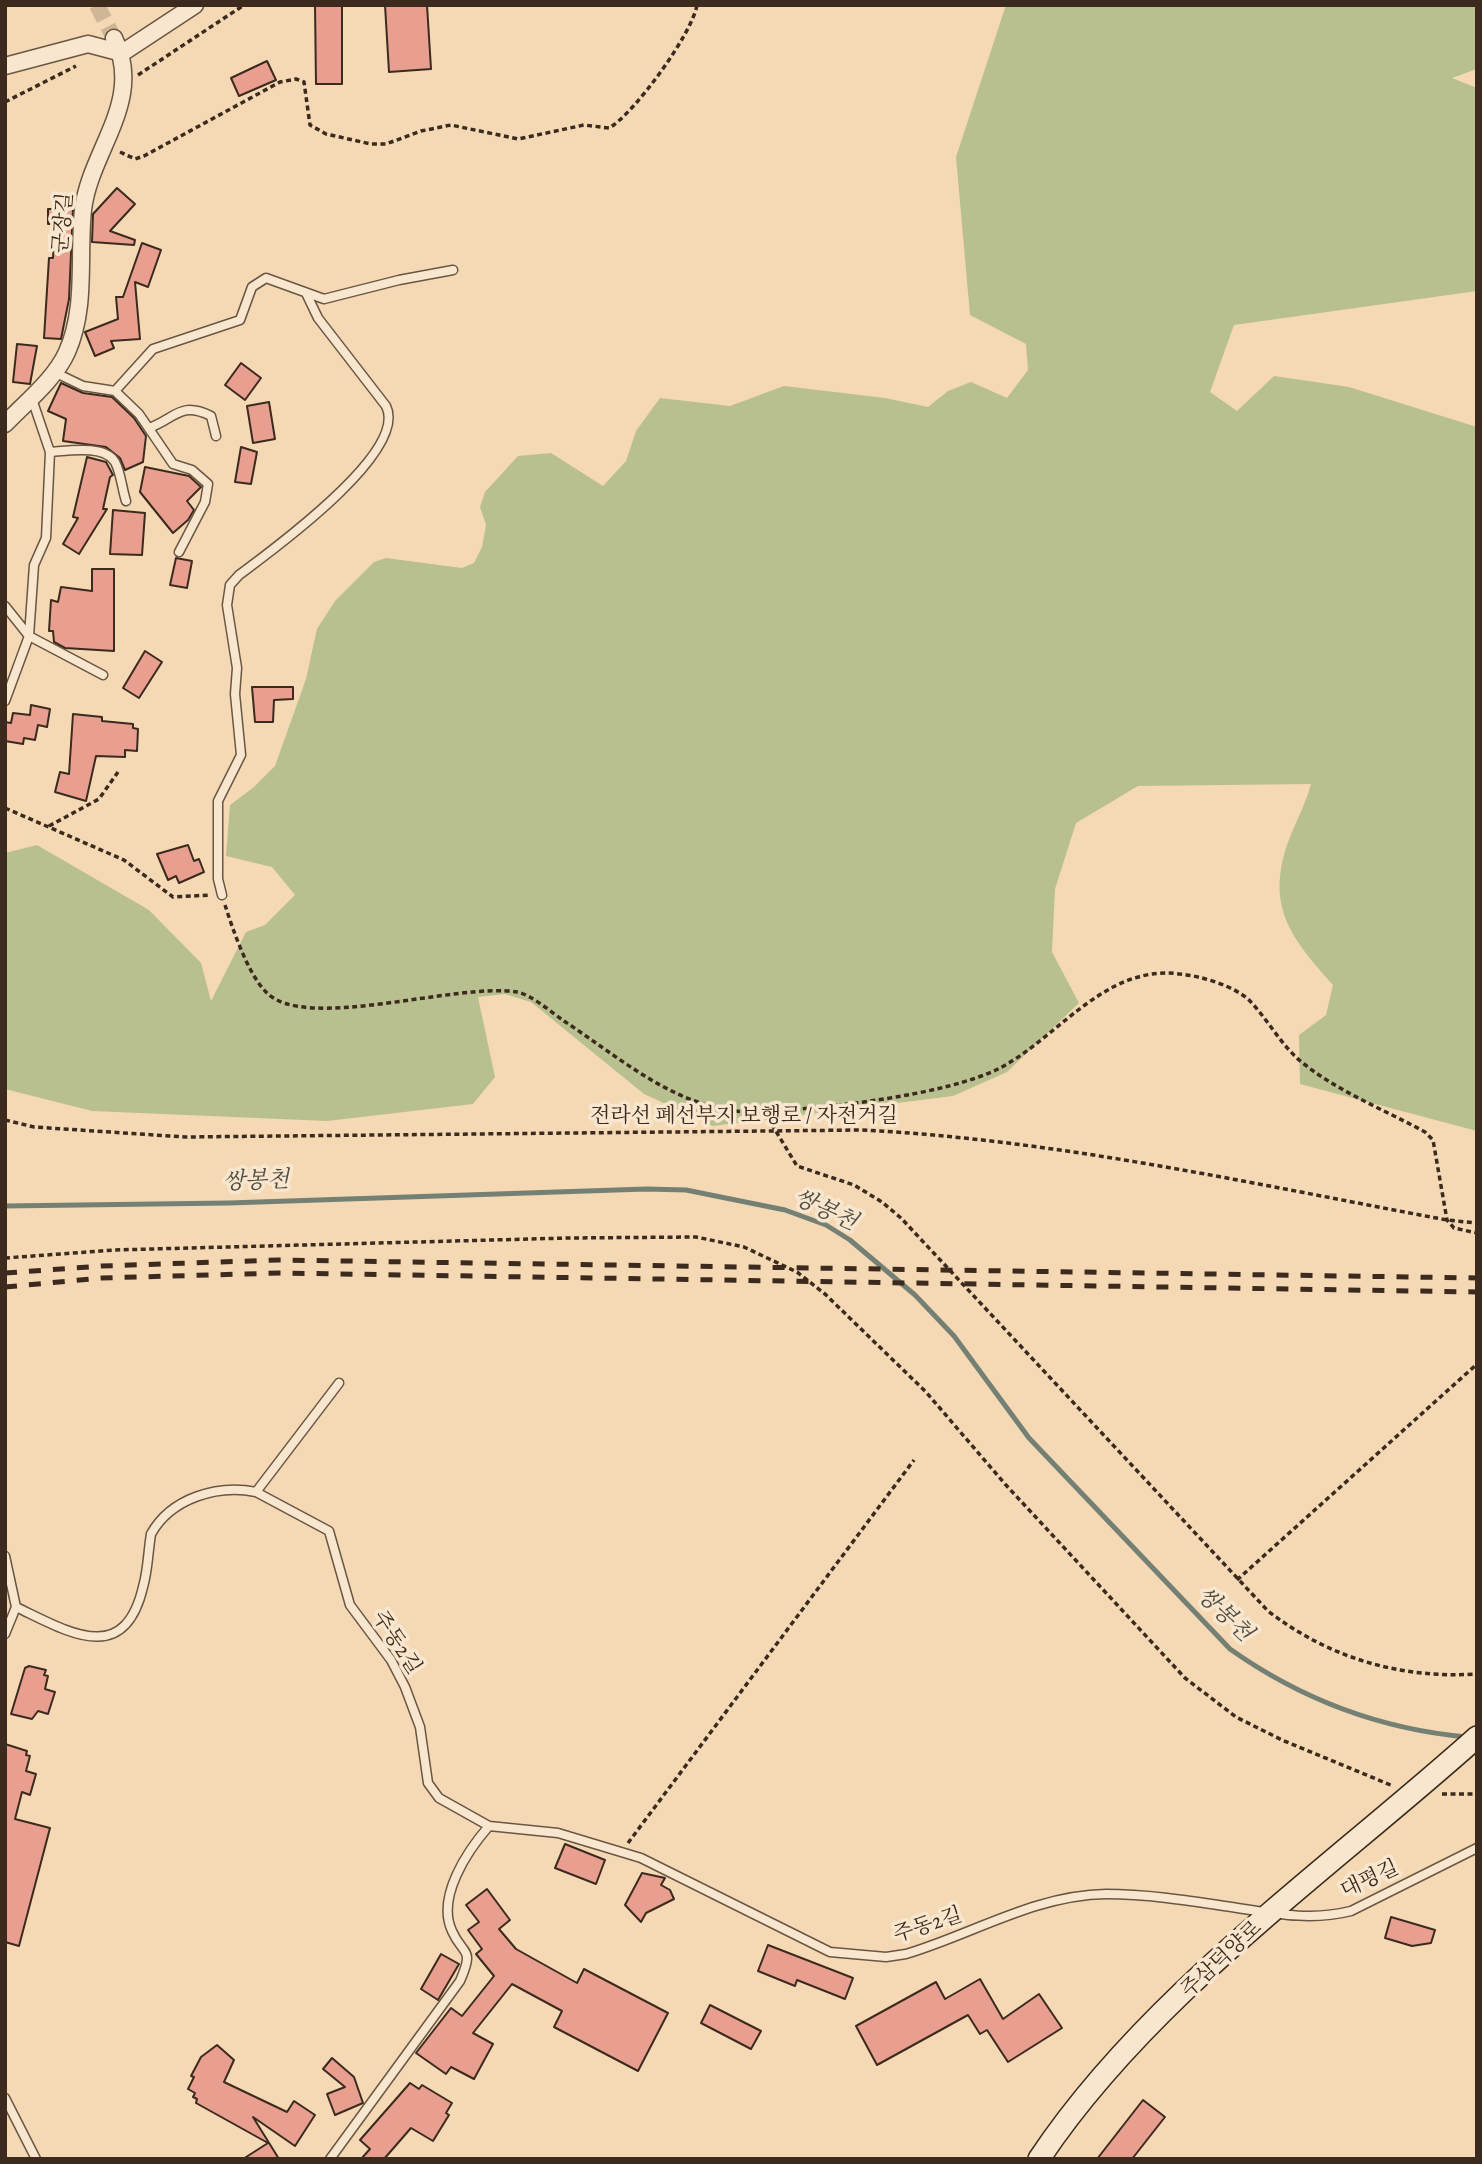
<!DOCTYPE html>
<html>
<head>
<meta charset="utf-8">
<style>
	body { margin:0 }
	#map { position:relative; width:1482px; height:2164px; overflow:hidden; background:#f4d9b4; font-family:Alegreya,serif }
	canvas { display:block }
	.frame { position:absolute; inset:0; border:7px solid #3b2a1d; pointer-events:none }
</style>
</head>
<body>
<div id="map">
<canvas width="1482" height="2164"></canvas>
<div class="frame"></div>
</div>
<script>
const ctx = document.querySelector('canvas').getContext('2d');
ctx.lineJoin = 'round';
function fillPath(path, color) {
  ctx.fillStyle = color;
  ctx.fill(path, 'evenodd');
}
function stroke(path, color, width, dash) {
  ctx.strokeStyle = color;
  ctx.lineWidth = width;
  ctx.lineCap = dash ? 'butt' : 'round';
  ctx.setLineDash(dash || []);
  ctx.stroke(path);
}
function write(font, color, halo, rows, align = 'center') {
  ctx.font = font + ' Alegreya,"Noto Serif KR",serif';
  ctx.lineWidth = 7;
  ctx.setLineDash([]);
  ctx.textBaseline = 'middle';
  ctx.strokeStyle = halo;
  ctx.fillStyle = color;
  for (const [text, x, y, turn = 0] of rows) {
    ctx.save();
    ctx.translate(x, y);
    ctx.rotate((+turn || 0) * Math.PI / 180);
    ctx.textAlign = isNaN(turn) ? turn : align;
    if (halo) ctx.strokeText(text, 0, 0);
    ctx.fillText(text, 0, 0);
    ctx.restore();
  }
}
fillPath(new Path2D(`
	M1006,5H1477V69L1452,78L1477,88V291L1234,325L1210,392L1237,411L1274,376L1349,387L1477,427V1131L1300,1084L1299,1035L1326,1015L1333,985C1298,945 1268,914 1284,855C1290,831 1305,808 1311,784L1138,786L1076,823L1055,889L1052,952L1079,1003L1007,1072L953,1096L713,1126L644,1094L531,1002L505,994L478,997L495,1077L473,1104L327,1121L92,1111L5,1089V853L37,845L149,910L201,963L211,1001L246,932L265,925L295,895L272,867L226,856L230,805L254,787L275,766L306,679L317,629L335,601L374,562L386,558L462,568L474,563L482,547L486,525L480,507L485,492L518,456L551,453L603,486L626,461L636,431L660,398L730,406L784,386L885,398L928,407L948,391L971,382L1007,398L1028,370L1026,344L970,315L956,157Z`), '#b8c090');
stroke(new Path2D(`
	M5,1206L229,1203L646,1189L686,1190L785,1210L826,1225L850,1240L915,1295L954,1336L1029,1438L1230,1649C1302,1700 1379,1729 1467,1737`), '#758075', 5);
const building = new Path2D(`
	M315,5H342V84H316Z
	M385,5H427L431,69L389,72Z
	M267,61L276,80L239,96L231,78Z
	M117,188L135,204L110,231L135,240L134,245L92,242L93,214Z
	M48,209H73L69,299L61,339L44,338L49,258H53L55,224H48Z
	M142,243L161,250L148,287L135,282L140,339L111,341L114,348L95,356L85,332L118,319L116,297H123Z
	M17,344L37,346L30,384L13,382Z
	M241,363L261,378L245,400L225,385Z
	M61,383L83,393L112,397L134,418L146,436L143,462L125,470L120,458L106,447L63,441L66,419L48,411Z
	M269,402L275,439L253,443L247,406Z
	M241,447L257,452L251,484L235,482Z
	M87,457L106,462L113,475L110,477L103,509H107L79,554L63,544L78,518L73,517Z
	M145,467L189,476L201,487L187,501L194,510L188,520L173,533L140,492Z
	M113,510L145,513L142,555L110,554Z
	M176,558L192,561L187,588L170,585Z
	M92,569H114V651L65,648L54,642L53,631H49L51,600L58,602L61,587L92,591Z
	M145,651L162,662L139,698L123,688Z
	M252,687H293V699L274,700L273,722H255Z
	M31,705L50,709L47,727L38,725L35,740L24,738L23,744L5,741V722L11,723L13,713L30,715Z
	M73,714L102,717V721L133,724V728L138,729L137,751L125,750V757L96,756L86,801L55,792L60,772L69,774Z
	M188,845L194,861L199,859L204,872L179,883L176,876L168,880L157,854Z
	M29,1666L46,1670L44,1675L48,1676L45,1689L55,1692L48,1714L38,1711L32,1719L11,1714L25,1668Z
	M5,1744L27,1751L26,1755L30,1756L26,1771L36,1774L30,1795L22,1792L15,1819L50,1828L19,1946L5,1942Z
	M565,1844L605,1860L596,1884L555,1868Z
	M642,1873L665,1878L661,1885L670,1890L674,1899L646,1913L641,1922L625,1905Z
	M487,1889L510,1920L499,1929L516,1949L577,1983L584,1969L668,2013L638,2071L554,2027L562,2011L512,1984L473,2033L493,2044L474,2079L451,2067L446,2074L416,2053L451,2008L462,2016L494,1976L476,1954L482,1949L468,1930L479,1922L466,1905Z
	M1391,1917L1435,1930L1431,1943L1412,1946L1385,1938Z
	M768,1945L853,1978L845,1999L797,1980L795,1986L758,1971Z
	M441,1954L459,1964L438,2000L421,1989Z
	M980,1979L1003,2019L1039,1994L1062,2028L1008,2062L987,2030L980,2034L968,2015L877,2065L856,2026L936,1982L945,1999Z
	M710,2005L761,2031L751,2049L701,2023Z
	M217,2045L234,2060L224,2082L287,2112L294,2101L315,2115L295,2146L253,2117L279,2159H243L268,2143L196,2103L197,2099L193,2097L195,2093L188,2089L194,2077L191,2076L201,2057Z
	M332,2058L354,2077L363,2103L335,2115L327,2094L345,2087L323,2069Z
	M410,2083L419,2089L422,2085L452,2103L446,2113L449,2115L433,2141L411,2128L384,2159H361L370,2149L360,2140Z
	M1143,2100L1165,2117L1132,2159H1097Z`);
fillPath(building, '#e89f8f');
stroke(building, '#3b2a1d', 2);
stroke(new Path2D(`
	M97,5L114,38`), '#cfb696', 16, [16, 8]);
const lane = new Path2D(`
	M54,372L83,386L115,391L139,414L173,464L192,470L208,484L205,502L179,552
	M115,391L153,349L240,320L252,287L266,278L324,299L399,280L453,270
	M149,428C176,418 180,401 211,416L216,436
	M50,452C66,451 105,444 115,462C121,473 122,489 126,501
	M5,606L29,636L103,675
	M5,701L29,636L34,565L46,538L50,452L31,396
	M222,895L218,879V801L241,755L235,694L237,668L227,605L230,585L239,575C271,551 409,452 386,406L318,318L306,293
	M256,1492L329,1531L350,1605L391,1660L405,1687L420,1727L428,1783L439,1798L489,1826L558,1833L641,1858L830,1952L886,1957L906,1954C973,1934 1035,1895 1106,1894C1145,1894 1185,1900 1224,1906C1267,1912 1308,1922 1351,1911L1477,1848
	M5,1556L16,1607
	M5,1634L16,1607C67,1631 124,1668 143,1587C148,1570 148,1552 151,1534C171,1498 218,1484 256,1492L339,1383
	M5,2098L36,2159
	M330,2159L460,1981C475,1947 463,1956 452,1931C436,1897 468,1850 489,1826`);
const street = new Path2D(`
	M5,66L88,44L122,53L195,5
	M5,424C26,402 55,379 67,352C87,307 78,257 83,210C90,150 145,101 114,38`);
const secondary = new Path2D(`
	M1039,2159C1147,1996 1332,1867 1477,1737`);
stroke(lane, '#695643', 11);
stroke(street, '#695643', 19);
stroke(secondary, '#3b2a1d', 24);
stroke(new Path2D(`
	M138,75L244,5
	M5,102L76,66
	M120,152L135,159L144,156L280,82L296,79L304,82L310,125L326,134L371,144H386L421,131L451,125L518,139L584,125L609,128C634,114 692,34 697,5
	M5,808L124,860L173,897L211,895
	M49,826L99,799L118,772
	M225,905C233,930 248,974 266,992C304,1033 457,982 517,992C532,995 551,1012 564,1021C625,1061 684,1116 762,1112C824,1108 945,1096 1000,1068C1059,1037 1105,964 1180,974C1201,976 1235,986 1250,1001C1269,1021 1282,1047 1304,1064C1341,1093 1385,1110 1425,1132L1433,1140L1447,1220L1454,1228L1477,1233
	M760,1112L771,1123L797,1166L854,1185L882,1202L901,1218L1268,1611C1329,1658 1400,1679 1477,1674
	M5,1120L34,1127L185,1137L862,1130C1059,1140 1253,1184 1447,1220L1477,1223
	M5,1258L114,1250L568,1238L696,1237L744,1247L797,1272L825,1294L926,1392L1005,1484L1185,1678L1236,1717L1282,1740L1393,1786
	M1237,1580L1477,1364
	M1442,1794H1477
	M628,1843L914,1460`), '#3b2a1d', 3.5, [5, 3.5]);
stroke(lane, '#f8e6ce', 8);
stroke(street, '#f8e6ce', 16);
stroke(secondary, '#f8e6ce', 21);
stroke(new Path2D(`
	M5,1273L102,1266L278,1260L1477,1278
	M5,1287L102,1278L280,1273L1477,1292`), '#3b2a1d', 5, [12, 12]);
write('21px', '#3b2a1d', '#f8e6ce', [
	["군장길",64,223,-85],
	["전라선 폐선부지 보행로 / 자전거길",744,1117],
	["주동2길",396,1643,57],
	["대평길",1370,1880,-25],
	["주동2길",928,1926,-18],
	["주삼덕양로",1222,1960,-43]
]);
write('italic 23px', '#534e42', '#f8e6ce', [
	["쌍봉천",256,1182,-2],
	["쌍봉천",825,1211,25],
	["쌍봉천",1224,1615,44]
]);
</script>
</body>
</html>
